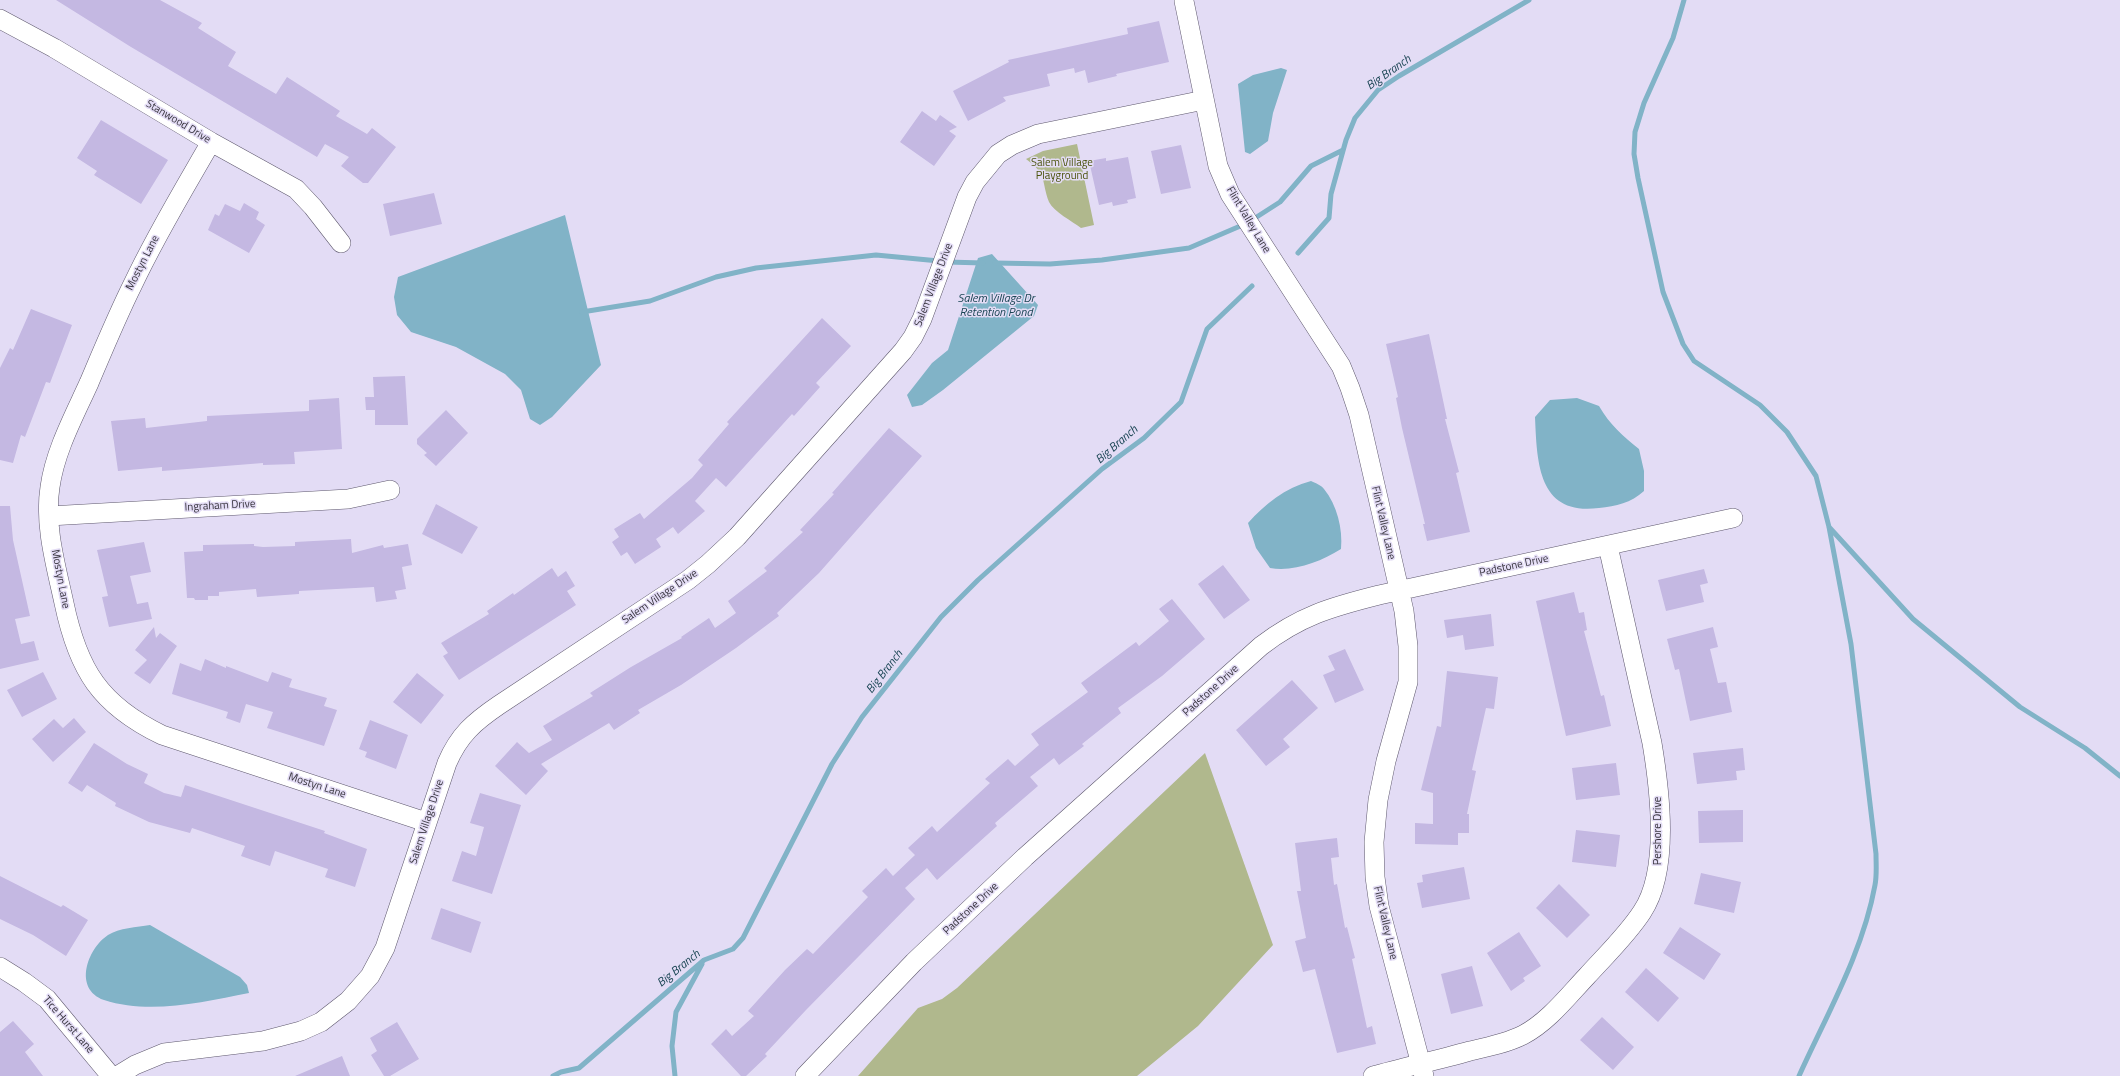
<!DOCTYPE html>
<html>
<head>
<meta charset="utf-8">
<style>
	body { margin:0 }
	canvas { display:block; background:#e3dcf5 }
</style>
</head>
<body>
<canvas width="2120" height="1076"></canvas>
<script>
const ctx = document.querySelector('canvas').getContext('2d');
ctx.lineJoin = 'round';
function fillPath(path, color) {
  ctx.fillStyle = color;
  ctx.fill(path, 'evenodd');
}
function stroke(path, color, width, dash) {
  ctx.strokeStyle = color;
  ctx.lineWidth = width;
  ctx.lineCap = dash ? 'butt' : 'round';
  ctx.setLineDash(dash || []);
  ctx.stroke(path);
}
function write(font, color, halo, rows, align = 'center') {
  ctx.font = font + ' "Titillium Web",sans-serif';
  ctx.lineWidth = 3;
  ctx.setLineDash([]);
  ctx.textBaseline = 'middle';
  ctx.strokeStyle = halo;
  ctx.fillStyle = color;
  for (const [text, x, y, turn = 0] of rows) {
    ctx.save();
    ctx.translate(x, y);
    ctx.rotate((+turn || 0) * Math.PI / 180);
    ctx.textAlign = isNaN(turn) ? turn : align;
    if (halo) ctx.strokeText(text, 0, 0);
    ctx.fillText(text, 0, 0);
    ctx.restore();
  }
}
fillPath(new Path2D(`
	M1077,144L1094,225L1081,228C1072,221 1054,212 1049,202C1041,181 1048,175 1026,159L1043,151Z
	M1205,753L1273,945L1198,1026L1137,1076H858L918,1008L942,999L957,988Z`), '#b0b88d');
fillPath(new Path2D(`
	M1281,68L1287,70L1273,113L1268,141L1250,154L1245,152L1238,84L1253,75Z
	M565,215L601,365L552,417L540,425L530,419L521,390L505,374L456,347L411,332L397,315L394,297L398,277Z
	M992,254L1038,305L1034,316L943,390L922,405L912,407L907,395L932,363L948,350L978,258Z
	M1577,398L1599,406C1610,425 1623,436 1639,449L1644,471V491C1631,503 1616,506 1599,508C1538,516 1537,463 1535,417L1550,400Z
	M1311,481C1315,483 1321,485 1324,489C1337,505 1343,529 1341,549C1320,562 1294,572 1270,568L1256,548L1248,523C1265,504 1285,488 1311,481Z
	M150,925L240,977L247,985L249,993C203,1002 150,1015 104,1000C73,989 87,949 108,935C119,928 137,927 150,925Z`), '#81b3c7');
stroke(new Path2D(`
	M1684,0L1673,38L1644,103L1635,132L1634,154L1638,178L1663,292L1683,344L1694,361L1760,405L1787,432L1816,476L1829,527L1851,644L1876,854C1876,864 1877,875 1875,885C1863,952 1827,1014 1799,1076
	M1252,220L1280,202L1311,166L1343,150
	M1298,253L1329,218L1331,194L1346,140L1355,118L1378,90L1399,76L1529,0
	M947,262L983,263
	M995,263L1050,264L1102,260L1189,248L1245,224
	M582,312L650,301L716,277L756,268L876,255L939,261
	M1829,527L1913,619L2020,707L2085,748L2120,776
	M553,1076L561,1072L579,1068L704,960L733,949L743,938L832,764L862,717L941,617L978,580L1102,469L1144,438L1181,402L1207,329L1252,286
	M675,1076L672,1046L676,1012L702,964`), '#81b3c7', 5);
fillPath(new Path2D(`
	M56,0H160L202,23L198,28L236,52L228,66L276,94L287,77L340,111L336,116L367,134L372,128L396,147L368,183H363L341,166L349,157L325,144L317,157L131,47Z
	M1159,21L1169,62L1116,74L1117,76L1088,83L1085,70L1075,73L1074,68L1047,74L1050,86L1003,97L1006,101L968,121L953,91L1009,62L1008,60L1128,34L1127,28Z
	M922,111L936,121L940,115L957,127L949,131L956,136L934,166L900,142Z
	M101,120L168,160L141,204L94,175L97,171L77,158Z
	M1181,145L1191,188L1161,194L1151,151Z
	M1128,157L1136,198L1127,200L1128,203L1113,206L1112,202L1099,205L1089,161L1106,158V161Z
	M434,193L442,224L390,236L383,204Z
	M244,203L259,212L256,219L265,225L249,253L208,230L215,214L219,216L225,204L240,211Z
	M31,309L72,325L50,383L46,382L25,437L21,435L13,463L0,460V368L10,348L13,350Z
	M822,318L851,346L816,383L820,387L794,416L792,414L726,487L716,478L695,501L705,511L678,534L673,527L656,539L661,547L635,564L627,552L621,556L612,542L619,537L614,529L640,513L644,519L692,478L703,465L698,460L729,424L727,422Z
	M1429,334L1447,419H1445L1459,472L1456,473L1470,532L1427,541L1423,524H1425L1402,428L1396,398L1398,397L1386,344Z
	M405,376L408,425H375V410H366L365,397H374L373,377Z
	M339,398L342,449L294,452L295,464L263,465V463L162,471V467L118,471L111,421L145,418L146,428L207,421V416L309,411V400Z
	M446,410L468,433L436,466L424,455L427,453L417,444V439Z
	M889,428L922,456L819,573L777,613L779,616L736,648L681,685L638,710L640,713L614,730L609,723L541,764L548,771L526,795L495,766L517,742L529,753L552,740L543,726L593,696L590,693L631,667L682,638L681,637L709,618L715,628L736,613L728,601L767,571L764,568L803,532L800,530L834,494L832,493Z
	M436,504L478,527L462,554L422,534Z
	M0,506H10L13,540L30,616L15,619L21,644L34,641L39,660L0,669Z
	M351,539L352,553L383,545L384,548L408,544L412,565L402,567L406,589L395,591L397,599L376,602L374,587L299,591V594L257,597L256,589L219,592V596H208V600H195L194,598H187L184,552L203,551V545L254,544V546L263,547L295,546V542Z
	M144,542L151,572L130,576L137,604L148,602L152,619L109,627L102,597L108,596L97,550Z
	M1223,565L1250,600L1224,619L1198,584Z
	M552,568L558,577L566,571L575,586L567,591L576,605L459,680L443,656L448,653L441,643L489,614L487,611L513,593L514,595Z
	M1704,569L1708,583L1700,585L1704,602L1666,611L1658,580Z
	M1574,592L1579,613L1584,612L1587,630L1584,631L1601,696L1604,695L1611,726L1566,736L1536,601Z
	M1172,599L1205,639L1162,676L1118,708L1121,713L1082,744L1084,746L1059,765L1054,758L1030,777L1038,786L995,823L997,826L937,880L927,868L905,888L915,899L806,1010L765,1054L767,1056L746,1076H741L711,1044L726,1029L732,1036L754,1016L748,1011L785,970L807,949L813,954L868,897L862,891L886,868L893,876L915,855L908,848L932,826L937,832L990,783L985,779L1008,759L1015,766L1039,745L1031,734L1088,692L1081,683L1136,642L1139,646L1169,621L1159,609Z
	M1491,614L1494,646L1465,650L1463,635L1447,638L1444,620Z
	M154,627L156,638L160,633L177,646L150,684L134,673L147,660L135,650Z
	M1713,627L1718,647L1710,649L1718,683L1726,682L1732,712L1690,721L1679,669L1675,670L1667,639Z
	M1345,649L1364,690L1335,703L1323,675L1335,670L1328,656Z
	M205,659L226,668V666L268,682L272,672L292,679L289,687L327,698L324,706L337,710L324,746L267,728L273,712L246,704L240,723L226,718L228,712L172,694L180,663L201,671Z
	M1447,671L1498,677L1494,709L1486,708L1472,770L1476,771L1467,814H1469V833H1458V845L1415,844V823L1433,824V793L1421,790L1437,726L1441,727Z
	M43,672L57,699L22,717L7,690Z
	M417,673L444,695L421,724L393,702Z
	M1292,680L1318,708L1283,739L1290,747L1266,766L1236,730Z
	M74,718L86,732L53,762L32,739L54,719L63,728Z
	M370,720L408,735L396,769L365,757L367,752L359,749Z
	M94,743L127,764L148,774L144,783L164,793L181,797L185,785L325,831L324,833L367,849L355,887L325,877L328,869L275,851L270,866L241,856L245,846L192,828L190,833L149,822L115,806L116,803L87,785L82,792L68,783Z
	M1743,748L1745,770L1736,771L1737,780L1697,784L1693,753Z
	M1616,763L1620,795L1576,800L1572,768Z
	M480,793L521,805L492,894L452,881L462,851L476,856L484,827L470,823Z
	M1743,810V842L1699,843L1698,811Z
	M1576,830L1620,835L1616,867L1572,862Z
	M1337,838L1339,857L1331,858L1334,885L1337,884L1345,928L1347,927L1355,958L1352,959L1367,1028L1372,1026L1376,1044L1337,1053L1315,969L1303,972L1295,941L1306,938L1297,891H1301L1295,843Z
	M1464,867L1470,899L1422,908L1417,883L1423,882L1422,875Z
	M1701,873L1741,882L1734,913L1694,904Z
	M0,876L61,907L63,905L88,920L66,956L33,935L0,919Z
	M1559,884L1590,915L1567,938L1536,908Z
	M441,908L481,922L471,953L431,939Z
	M1680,927L1721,954L1704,980L1663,953Z
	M1519,932L1541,966L1523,978L1525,981L1511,991L1487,953Z
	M1472,966L1483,1006L1451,1014L1441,974Z
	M1646,968L1679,998L1658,1022L1625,992Z
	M1602,1017L1634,1047L1613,1070L1580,1040Z
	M13,1021L34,1044L25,1052L43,1076H0V1032Z
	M397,1022L419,1059L390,1076H384L371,1055L377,1051L370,1038Z
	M342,1056L350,1076H295Z`), '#c4b8e2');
const minor = new Path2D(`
	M1184,1L1218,166L1230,194L1341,366L1350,388L1359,415L1404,611L1408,646V682L1386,761L1378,800L1374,842L1375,877L1379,906L1424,1076
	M0,19L54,48L211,142L296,189L313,207L341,243
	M211,142C184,189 156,235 133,284C117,316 103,350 89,383C74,416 55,451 50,487C44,525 56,566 64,603C78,670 100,705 162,735L426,822
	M49,516L348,499L390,490
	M0,967L24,982L47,999L111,1076
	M117,1076L135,1065L164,1053L263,1041L301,1031L321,1022L348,1001L370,976L385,948L447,763C459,735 474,722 499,705L688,580L708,564L737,537L903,351L913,337L922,319L967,197L975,182L998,154L1012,145L1038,134L1204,100
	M805,1076L914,962L1025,857L1261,646C1300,616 1331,607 1379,595L1733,518
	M1373,1076C1406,1067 1438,1060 1470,1051C1488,1047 1507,1043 1523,1035C1548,1022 1568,996 1587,976C1606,955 1627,935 1642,912C1670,870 1660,791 1652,743L1608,546`);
stroke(minor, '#5f596e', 20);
stroke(minor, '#fff', 19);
write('11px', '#37343d', '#e3dcf5', [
	["Stanwood Drive",178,122,31],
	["Flint Valley Lane",1248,220,59],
	["Mostyn Lane",143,263,-63],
	["Salem Village Drive",934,285,-69],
	["Ingraham Drive",220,506,-3],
	["Flint Valley Lane",1383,523,77],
	["Padstone Drive",1514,566,-12],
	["Mostyn Lane",60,579,79],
	["Salem Village Drive",660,597,-34],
	["Padstone Drive",1211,691,-42],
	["Mostyn Lane",317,786,18],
	["Salem Village Drive",427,822,-72],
	["Pershore Drive",1658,831,-90],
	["Padstone Drive",971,909,-43],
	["Flint Valley Lane",1385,923,77],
	["Tice Hurst Lane",68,1025,49]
]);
write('11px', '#4a520b', '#e3dcf5', [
	["Salem Village",1062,163],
	["Playground",1062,176]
]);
write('italic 12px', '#194453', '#e3dcf5', [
	["Big Branch",1389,73,-35],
	["Salem Village Dr",996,299],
	["Retention Pond",996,313],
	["Big Branch",1117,445,-41],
	["Big Branch",885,672,-52],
	["Big Branch",679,969,-39]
]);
</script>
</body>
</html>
